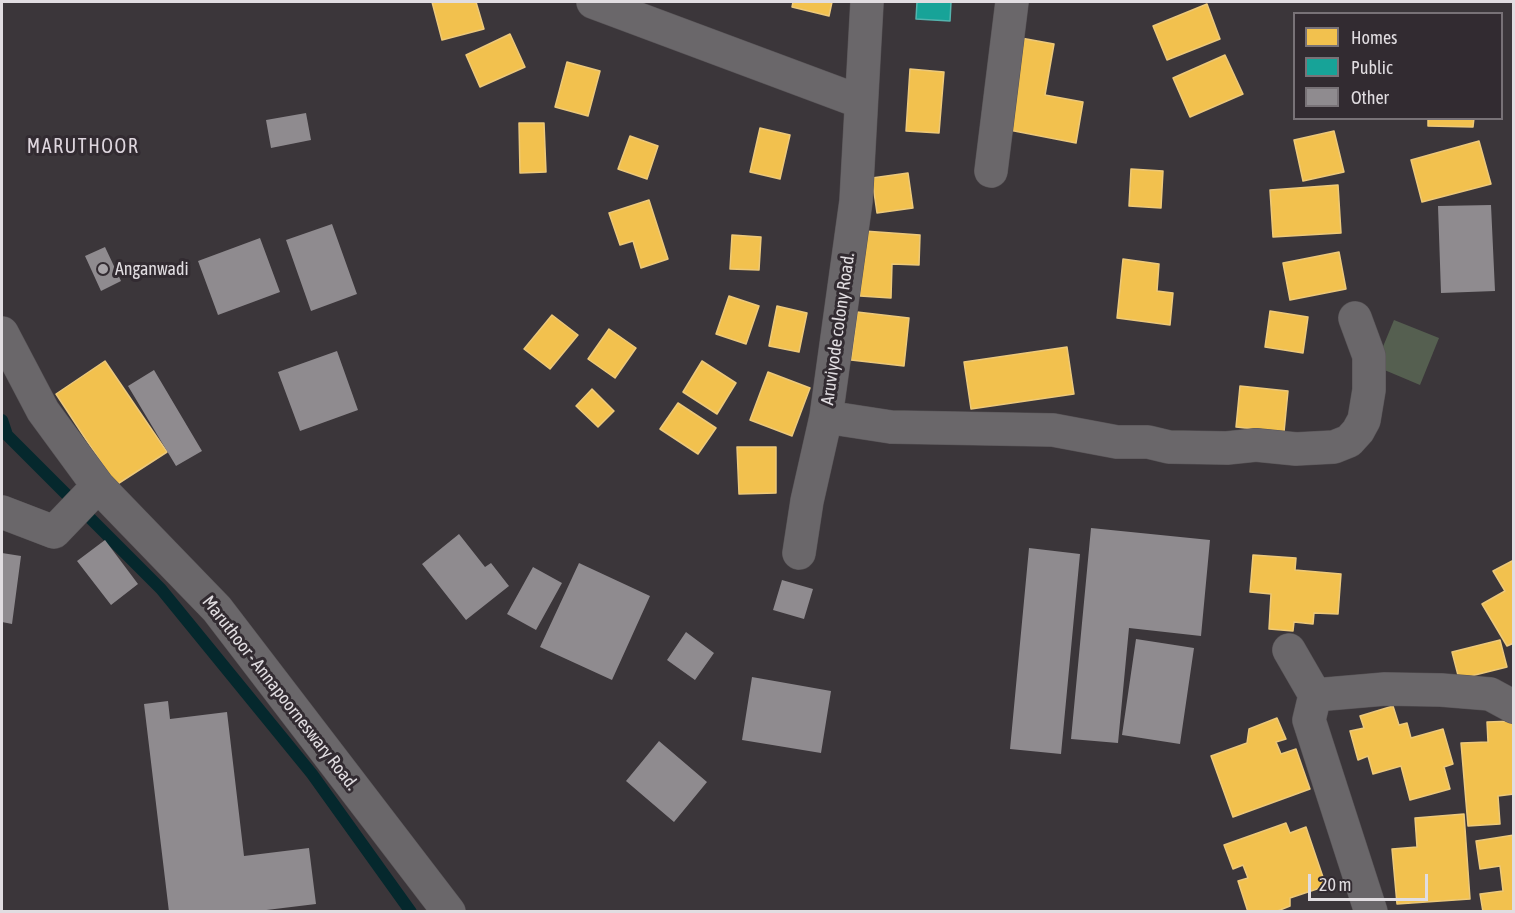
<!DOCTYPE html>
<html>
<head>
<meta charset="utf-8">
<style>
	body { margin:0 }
	#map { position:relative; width:1515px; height:913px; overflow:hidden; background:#3b363a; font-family:"Asap Condensed",sans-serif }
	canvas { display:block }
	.frame { position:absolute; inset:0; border:3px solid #e1dde1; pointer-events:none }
	.legend { position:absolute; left:1293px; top:12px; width:210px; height:108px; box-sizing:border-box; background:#322b31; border:2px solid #787277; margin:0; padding:8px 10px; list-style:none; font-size:18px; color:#e1dde1 }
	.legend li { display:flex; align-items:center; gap:12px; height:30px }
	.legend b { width:30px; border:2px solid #787277 }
	.scale { position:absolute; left:1308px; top:874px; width:120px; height:27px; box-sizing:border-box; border:3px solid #e1dde1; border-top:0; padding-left:8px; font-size:18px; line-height:21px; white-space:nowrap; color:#e1dde1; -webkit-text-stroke:4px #322b31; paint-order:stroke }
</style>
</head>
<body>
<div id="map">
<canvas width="1515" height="913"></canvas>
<div class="frame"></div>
<ul class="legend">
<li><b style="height:16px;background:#f2c14e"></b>Homes</li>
<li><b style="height:16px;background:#17a398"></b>Public</li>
<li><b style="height:16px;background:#8f8b8f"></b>Other</li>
</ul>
<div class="scale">20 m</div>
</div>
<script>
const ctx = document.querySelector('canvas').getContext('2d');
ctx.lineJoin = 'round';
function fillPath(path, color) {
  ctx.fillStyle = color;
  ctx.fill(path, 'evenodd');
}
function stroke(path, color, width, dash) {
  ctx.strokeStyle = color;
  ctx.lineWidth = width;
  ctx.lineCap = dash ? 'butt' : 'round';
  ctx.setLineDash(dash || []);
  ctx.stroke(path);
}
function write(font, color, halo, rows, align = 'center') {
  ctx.font = font + ' "Asap Condensed",sans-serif';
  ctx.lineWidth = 6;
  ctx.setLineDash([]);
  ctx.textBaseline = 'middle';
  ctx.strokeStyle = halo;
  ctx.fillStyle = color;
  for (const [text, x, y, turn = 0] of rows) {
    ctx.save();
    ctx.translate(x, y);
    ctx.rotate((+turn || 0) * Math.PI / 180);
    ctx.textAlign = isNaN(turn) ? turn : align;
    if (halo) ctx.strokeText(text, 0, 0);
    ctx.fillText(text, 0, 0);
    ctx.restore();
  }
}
fillPath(new Path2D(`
	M1394,320L1439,338L1420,385L1375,366Z`), '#555f50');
const homes = new Path2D(`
	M432,2H476L484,29L442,40Z
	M793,2H832L829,16L792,7Z
	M1207,4L1220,39L1167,60L1153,26Z
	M510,34L525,67L480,87L466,55Z
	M1021,38L1054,44L1045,95L1083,102L1076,143L1004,129Z
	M1225,55L1243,94L1190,117L1173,78Z
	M567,62L600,71L588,116L555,107Z
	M910,69L944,72L939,133L906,131Z
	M1428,118H1474L1473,127L1428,126Z
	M519,123H544L546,172L520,173Z
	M760,128L790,135L780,179L750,172Z
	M1334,131L1344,172L1303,181L1294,140Z
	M630,136L658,146L647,179L618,169Z
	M1479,141L1491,184L1422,202L1411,160Z
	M1131,169L1163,171L1161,208L1129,206Z
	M908,173L913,208L877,213L872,178Z
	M1338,185L1341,233L1273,237L1270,190Z
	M649,200L668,259L641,268L633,241L620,245L609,213Z
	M864,231L920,235L919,265L892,264L891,298L860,296Z
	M732,235L761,237L759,270L730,269Z
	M1339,252L1346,289L1290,300L1283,263Z
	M1123,259L1159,264L1157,291L1173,293L1170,325L1117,318Z
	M729,296L759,306L746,344L716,334Z
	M777,306L807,313L799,352L769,346Z
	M1270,311L1308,317L1303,353L1265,347Z
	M857,312L909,318L904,366L851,360Z
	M552,315L578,335L550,369L524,349Z
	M609,329L636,348L615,378L588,359Z
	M1067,347L1074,394L971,409L964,362Z
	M105,361L167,452L116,485L56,394Z
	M702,361L736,383L717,414L683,392Z
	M768,372L810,388L792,436L750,420Z
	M1240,386L1288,391L1284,432L1236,427Z
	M592,389L614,411L598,427L576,406Z
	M678,403L716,428L698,454L660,429Z
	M737,447H776V493L739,494Z
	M1253,555L1296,558L1295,570L1341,574L1338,614L1314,613L1313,624L1294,622L1293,631L1269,629L1271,594L1250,592Z
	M1514,560V643L1507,646L1482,604L1505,591L1493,571Z
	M1500,640L1507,667L1459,679L1452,652Z
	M1393,706L1399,725L1407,723L1411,738L1443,729L1453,764L1444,767L1450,789L1410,800L1401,766L1373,774L1368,756L1358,760L1350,731L1364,728L1360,716Z
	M1277,718L1286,739L1276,742L1281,754L1296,749L1310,789L1233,817L1211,756L1247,743L1249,729Z
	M1514,721V794L1498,796L1500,824L1468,826L1461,743L1488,742L1487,722Z
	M1464,814L1470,899L1397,904L1392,849L1417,847L1415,818Z
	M1286,823L1290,833L1306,827L1326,886L1290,898V906L1275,912H1248L1238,881L1248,878L1243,865L1233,869L1224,845Z
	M1514,835V912H1483L1480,894L1503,891L1500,866L1480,869L1476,841Z`);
fillPath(homes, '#f2c14e');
stroke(homes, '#edc97a', 1.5);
const public = new Path2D(`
	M917,2H951L950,21L916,19Z`);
fillPath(public, '#17a398');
stroke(public, '#54b4ae', 1.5);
stroke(new Path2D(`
	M2,420L7,435L161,589L312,774L411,912`), '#05282d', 12);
fillPath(new Path2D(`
	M306,113L311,140L271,148L266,120Z
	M1491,205L1495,291L1441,293L1438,206Z
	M332,224L357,294L311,311L286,240Z
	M260,238L280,292L218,315L198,261Z
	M105,247L121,281L101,291L85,256Z
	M337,351L358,410L300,431L278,372Z
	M154,370L202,451L176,466L128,386Z
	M1091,528L1210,540L1201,636L1129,628L1118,743L1071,739Z
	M459,534L485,567L491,563L509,586L466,620L422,564Z
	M105,540L138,584L111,605L77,561Z
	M1029,548L1080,554L1061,754L1010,749Z
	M2,553L21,556L12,624L2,622Z
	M579,563L650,596L612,680L540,647Z
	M533,567L562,583L536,630L507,614Z
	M782,580L813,589L804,619L773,610Z
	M686,632L714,653L695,680L667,660Z
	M1136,639L1194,648L1180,744L1122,735Z
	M752,677L831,691L821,753L742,740Z
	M168,701L170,719L227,712L244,856L309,848L316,904L250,912H169L144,704Z
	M659,741L707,782L674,822L626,781Z`), '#8f8b8f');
const minor = new Path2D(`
	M593,2L861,102
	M991,171L1012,2
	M2,333L43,411L98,486L217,609L449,912
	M826,417L891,427L1053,430L1117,442H1148L1169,447L1227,448L1256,445L1296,449L1334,447L1349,441L1358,431L1364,420L1369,390V356L1355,318
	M2,512L54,532L98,486
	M799,553L807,501L826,417L856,201L867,2
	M1289,650L1315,695
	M1371,912L1309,720L1315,695L1385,689L1441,690L1490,694L1514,707`);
stroke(minor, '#585457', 34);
stroke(minor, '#6a676a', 33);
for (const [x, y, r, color] of [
	[103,269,6,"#a7a3a7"]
]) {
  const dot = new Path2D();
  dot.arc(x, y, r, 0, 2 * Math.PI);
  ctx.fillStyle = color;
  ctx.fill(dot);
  stroke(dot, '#322b31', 2);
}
write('18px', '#e1dde1', '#322b31', [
	["Anganwadi",115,269]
], 'left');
write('18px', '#e1dde1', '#322b31', [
	["Aruviyode colony Road.",838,329,-82],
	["Maruthoor - Annapoorneswary Road.",280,693,52]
]);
ctx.letterSpacing = '1.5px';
write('20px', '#ded6de', '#322b31', [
	["MARUTHOOR",83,147]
]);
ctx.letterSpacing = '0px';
</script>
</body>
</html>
